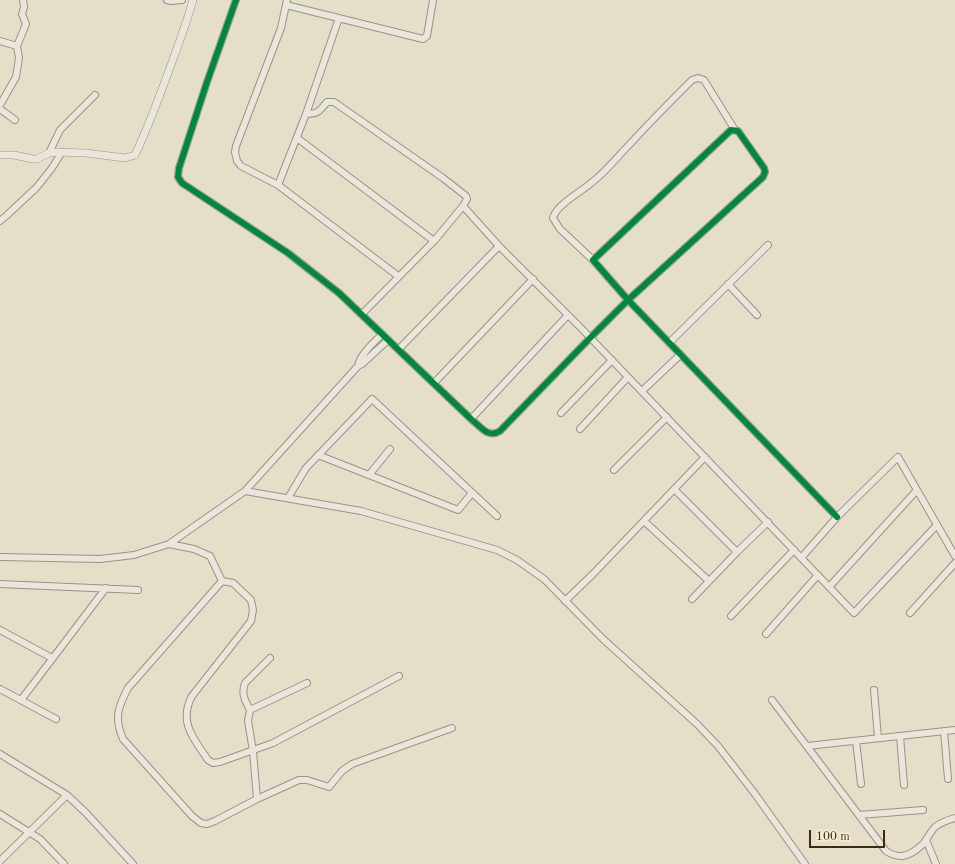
<!DOCTYPE html>
<html>
<head>
<meta charset="utf-8">
<style>
	body { margin:0 }
	#map { position:relative; width:955px; height:864px; overflow:hidden; background:#e5dec8; font-family:"Old Standard TT",serif }
	canvas { display:block }
	.scale { position:absolute; left:809px; top:830px; width:76px; height:18px; box-sizing:border-box; border:2px solid #402816; border-top:0; padding-left:5px; font-size:12px; line-height:14px; white-space:nowrap; color:#402816; -webkit-text-stroke:3px #f7edd3; paint-order:stroke }
</style>
</head>
<body>
<div id="map">
<canvas width="955" height="864"></canvas>
<div class="scale">100 m</div>
</div>
<script>
const ctx = document.querySelector('canvas').getContext('2d');
ctx.lineJoin = 'round';
function stroke(path, color, width, dash) {
  ctx.strokeStyle = color;
  ctx.lineWidth = width;
  ctx.lineCap = dash ? 'butt' : 'round';
  ctx.setLineDash(dash || []);
  ctx.stroke(path);
}
const minor = new Path2D(`
	M167,0L171,1L182,0
	M236,0L207,82L179,168L178,177L182,183L288,253L339,293L471,419C480,426 488,439 500,431L590,338L628,300L763,177L765,172L764,168L738,131L731,130L593,260L628,300L837,517
	M287,0L281,28L236,146L235,152L237,161L241,166L278,185L398,276
	M286,5L423,39L427,36L433,0
	M0,41L17,46
	M0,105L16,77L19,58L17,46L26,24L22,14L24,7L23,0
	M0,109L15,120
	M306,114C319,114 319,111 327,102H334L443,178L466,196L467,199L463,206
	M297,138L434,241
	M49,153L60,130L95,95
	M278,185L306,114L339,18
	M0,221L6,216L37,187L52,168L62,152
	M593,260L560,229L553,218C556,205 581,192 591,183C606,172 617,157 630,144C650,122 671,101 692,80L698,78L704,80L735,130
	M728,284L757,315
	M362,314L434,241L463,206L499,246L582,329L854,613L937,525
	M669,343L768,245
	M399,349L499,246
	M358,366C360,354 374,343 382,334
	M434,383L533,279
	M642,391L680,355
	M561,413L612,360
	M471,419L568,315
	M580,429L628,377
	M318,455L458,510L472,493
	M614,470L667,417
	M369,475L390,449
	M674,489L737,552
	M245,491L361,511L497,550L517,560L544,579L603,639L697,724L718,746L755,794L805,864
	M288,498L306,468L372,399L497,516
	M644,521L709,581
	M169,544L194,549L210,556L222,581L128,688C118,707 114,718 123,739L192,816L201,823L207,824L215,821L257,799L299,780H307L329,787L342,771L352,764L452,728
	M0,557L100,559L134,555L169,544L245,491L358,366L362,364L388,340
	M801,558L837,517L898,457L955,556
	M222,581L233,583L251,600L253,610L251,621L192,696C178,722 194,739 208,760L213,763L220,762L273,743L399,676
	M0,584L138,590
	M829,587L917,490
	M692,599L737,552L768,522
	M565,601L592,575L705,457
	M910,613L955,563
	M731,616L794,550
	M0,630L52,658
	M766,634L818,575
	M0,689L56,719
	M874,690L878,738
	M21,700L106,588
	M772,700L886,851C900,860 910,856 922,845C927,840 930,832 935,827C941,822 948,820 955,818
	M250,710C245,701 241,694 245,683L270,658
	M944,731L948,779
	M900,736L904,785
	M856,741L861,784
	M807,746L955,730
	M0,754L67,795L86,813L133,864
	M257,799L253,751L248,721L250,710L307,683
	M0,814L40,839L64,864
	M859,815L923,810
	M926,840L936,864
	M0,861L67,795`);
const tertiary = new Path2D(`
	M0,155H14L33,159H37L49,153L57,152L86,153L125,158L135,155C146,132 155,108 164,84C174,56 185,29 193,0`);
stroke(minor, '#9a9385', 8);
stroke(tertiary, '#9a9385', 8);
stroke(minor, '#eae6dc', 6);
stroke(tertiary, '#eae6dc', 7);
stroke(new Path2D(`
	M236,0L207,82L179,168L178,177L182,183L288,253L339,293L471,419C480,426 488,439 500,431L590,338L628,300L763,177L765,172L764,168L738,131L731,130L593,260L628,300L837,517`), '#00873e', 6);
</script>
</body>
</html>
